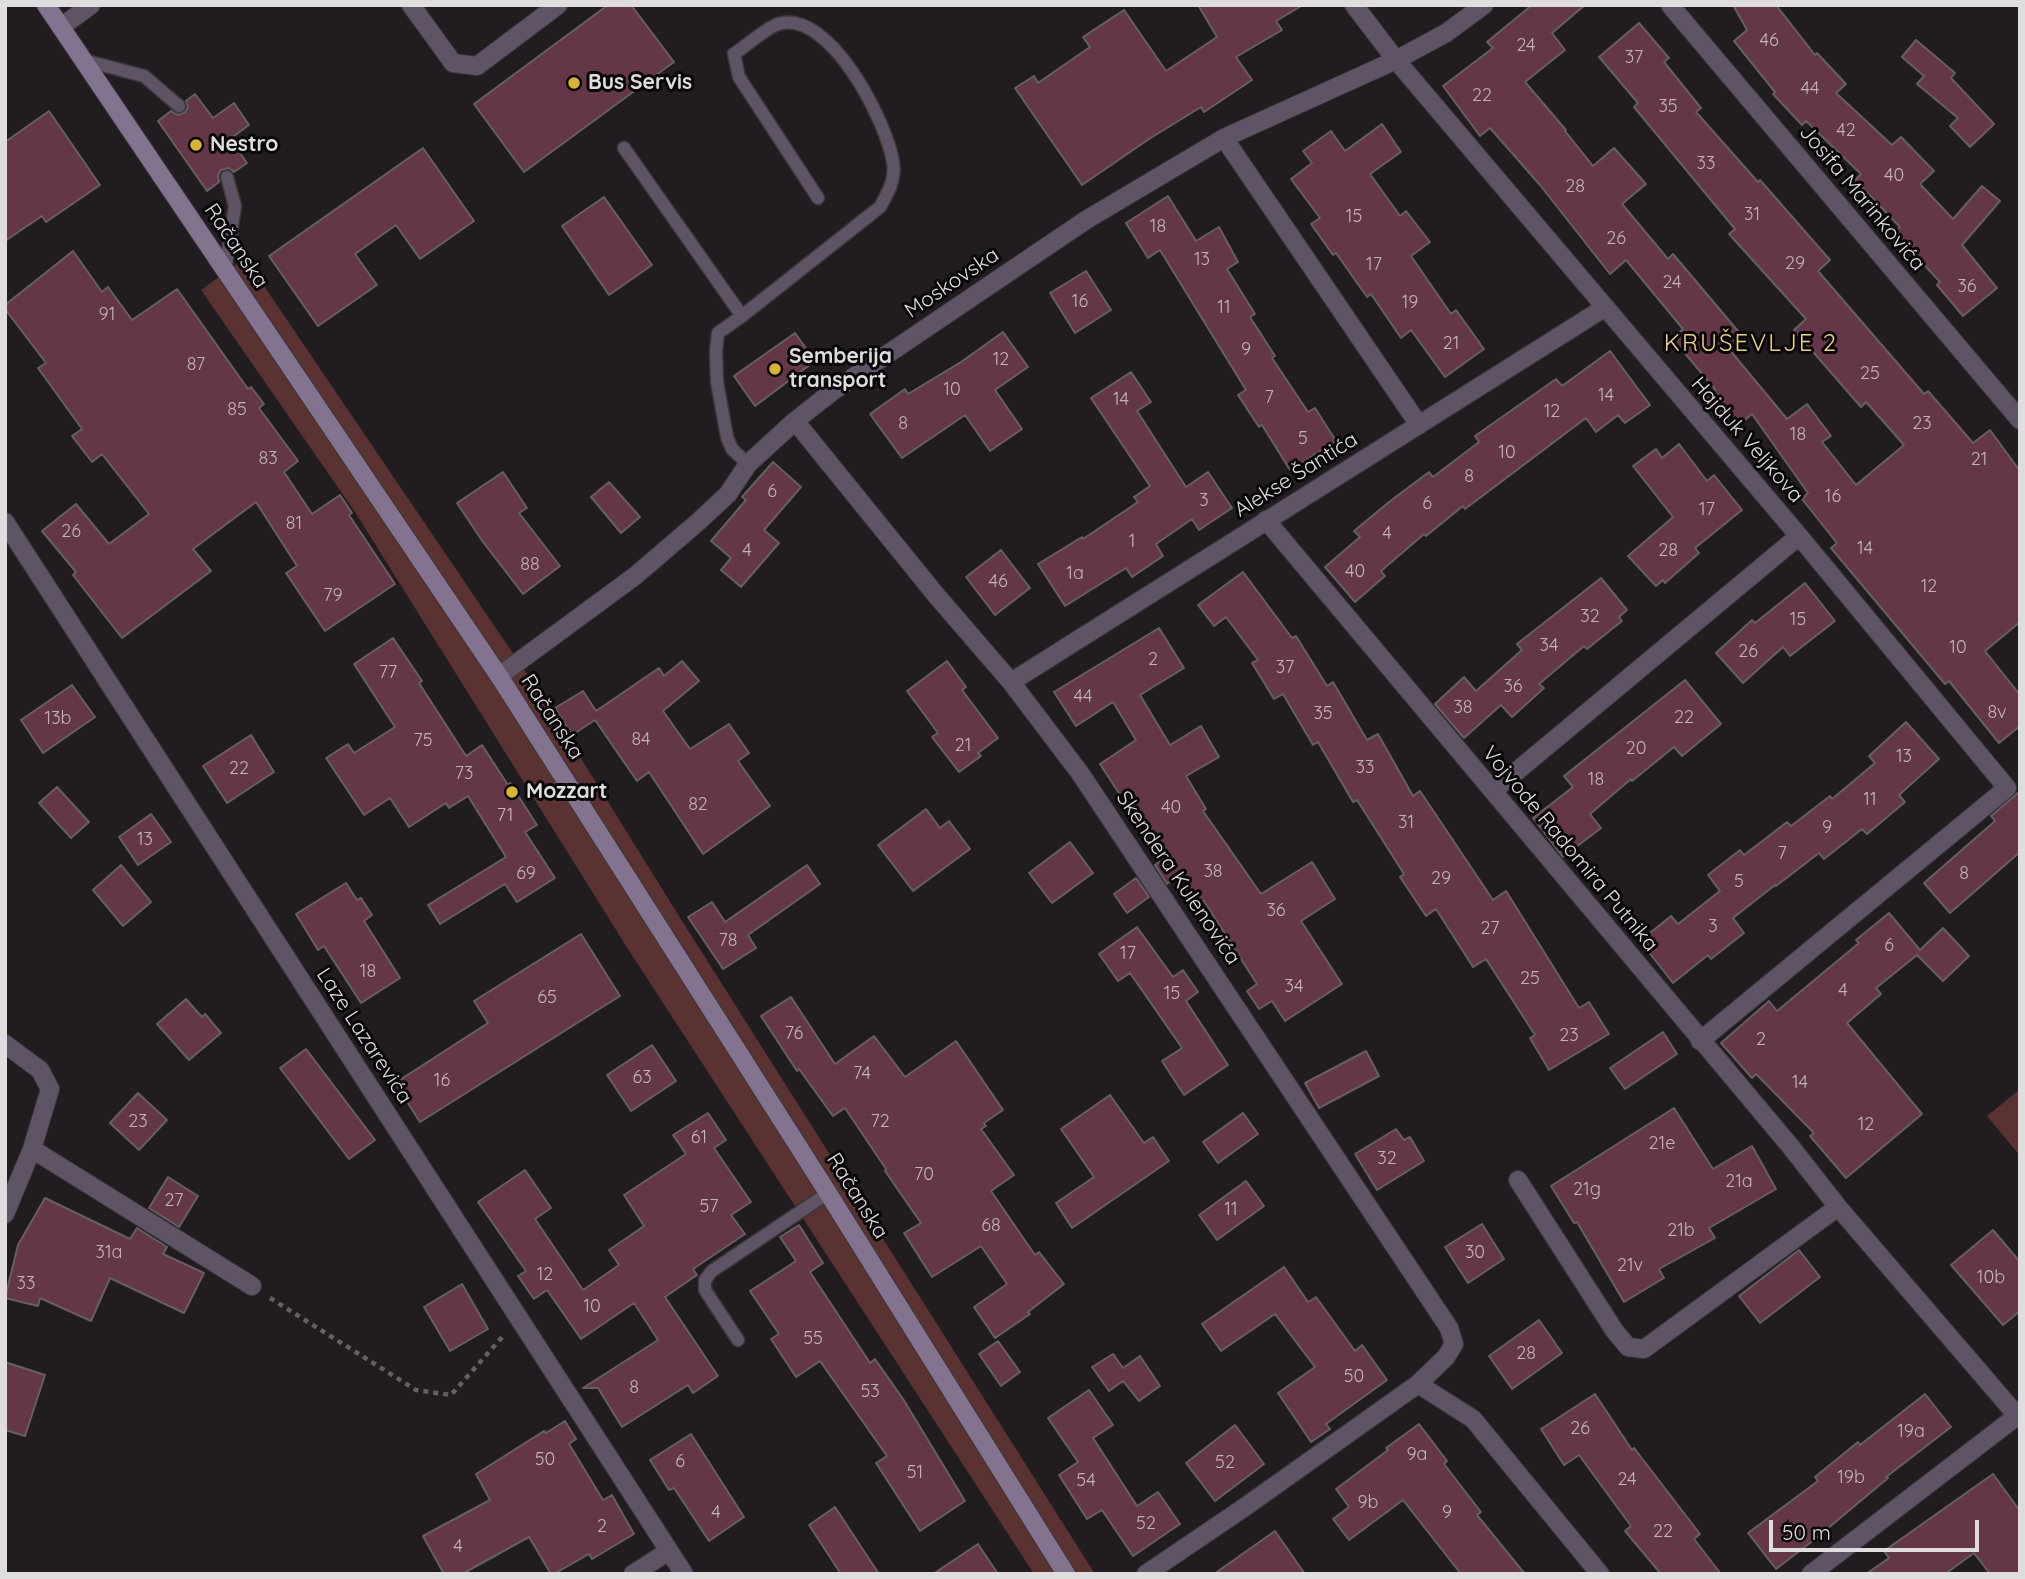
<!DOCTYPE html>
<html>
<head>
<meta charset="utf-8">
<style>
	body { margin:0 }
	#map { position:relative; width:2025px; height:1579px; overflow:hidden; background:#201c20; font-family:Quicksand,sans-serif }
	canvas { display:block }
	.frame { position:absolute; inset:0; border:7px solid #e0dddf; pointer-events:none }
	.scale { position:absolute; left:1769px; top:1520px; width:210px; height:32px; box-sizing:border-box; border:4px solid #e0dddf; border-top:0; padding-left:9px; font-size:21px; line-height:24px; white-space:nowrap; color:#e0dddf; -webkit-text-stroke:5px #090709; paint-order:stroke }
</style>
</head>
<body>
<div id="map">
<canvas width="2025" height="1579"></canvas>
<div class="frame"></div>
<div class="scale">50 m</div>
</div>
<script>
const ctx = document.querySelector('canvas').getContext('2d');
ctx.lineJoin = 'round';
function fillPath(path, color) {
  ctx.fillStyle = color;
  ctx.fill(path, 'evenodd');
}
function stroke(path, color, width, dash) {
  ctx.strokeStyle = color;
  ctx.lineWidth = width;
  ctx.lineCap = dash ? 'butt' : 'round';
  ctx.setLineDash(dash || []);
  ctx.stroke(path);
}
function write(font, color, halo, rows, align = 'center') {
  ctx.font = font + ' Quicksand,sans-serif';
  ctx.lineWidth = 6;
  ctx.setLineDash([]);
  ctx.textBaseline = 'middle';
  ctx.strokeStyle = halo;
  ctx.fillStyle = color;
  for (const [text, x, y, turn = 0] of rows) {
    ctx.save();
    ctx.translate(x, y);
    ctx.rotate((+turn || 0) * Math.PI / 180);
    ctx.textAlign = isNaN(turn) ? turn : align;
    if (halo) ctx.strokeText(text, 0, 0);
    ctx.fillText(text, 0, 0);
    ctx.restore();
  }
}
fillPath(new Path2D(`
	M245,258L546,702L679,916L1095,1574H1034L626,946L355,512L201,290Z
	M2020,1089V1156L1987,1116Z`), '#593231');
const building = new Path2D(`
	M608,5H631L674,62L524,172L474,104Z
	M1198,5H1303L1276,21L1282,30L1236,57L1252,80L1204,112L1201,107L1149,139L1082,185L1015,88L1034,76L1038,83L1090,47L1083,37L1124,10L1166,71L1217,37Z
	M1532,5H1585L1552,33L1565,50L1525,82L1566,130L1565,131L1593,166L1614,148L1646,184L1622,204L1668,259L1673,254L1743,337L1729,349L1787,419L1807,404L1831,436L1822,442L1856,485L1904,445L1866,402L1861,407L1794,330L1806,319L1729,234L1735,229L1634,107L1638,103L1599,57L1639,23L1669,58L1664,62L1701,108L1696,112L1758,182L1760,180L1830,260L1818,271L1924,394L1928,391L1973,443L1990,430L2020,471V622L1985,651L2020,695V726L1999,743L1949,681L1945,684L1831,548L1837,543L1802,499L1808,493L1752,414L1732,431L1704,398L1715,389L1672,338L1683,329L1626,260L1610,274L1540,185L1490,128L1480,136L1443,86L1493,48L1487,42Z
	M1733,5H1776L1815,55L1817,53L1846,84L1836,93L1892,145L1901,137L1934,171L1920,184L1953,219L1982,186L2000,201L1962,245L1997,288L1963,316L1937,285L1940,282L1894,232L1900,227L1855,180L1861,174L1806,121L1802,125L1773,94L1775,92L1734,41L1747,30Z
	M1916,40L1955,73L1951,78L1994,124L1970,147L1950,126L1958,118L1917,84L1924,76L1902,57Z
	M195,94L213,118L234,103L249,125L230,139L247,163L234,172L229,168L221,170L218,175L219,182L207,191L158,121L171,111L178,115L185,112L188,107L186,101Z
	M49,111L100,185L46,222L42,216L5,241V142Z
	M1382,124L1401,152L1370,174L1400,216L1406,211L1430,242L1411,256L1451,314L1456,310L1484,349L1445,377L1411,330L1401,338L1371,294L1367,297L1336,253L1333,255L1311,224L1320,218L1291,179L1312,163L1303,151L1331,131L1345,151Z
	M423,148L474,221L420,259L396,225L355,254L377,285L318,326L269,256Z
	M1168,196L1196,241L1219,227L1238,262L1227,269L1255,314L1250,317L1275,356L1272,358L1308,412L1315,408L1336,441L1290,470L1262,425L1259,427L1238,395L1246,390L1160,250L1148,258L1126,223Z
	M604,197L652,265L609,295L562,226Z
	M73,251L102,292L108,287L132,320L177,289L248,389L251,387L264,404L259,408L298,461L284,472L312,514L340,495L352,513L349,515L395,584L325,631L286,573L297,566L256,502L193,549L211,571L122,638L73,575L76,572L42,531L76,504L109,544L149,514L102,454L92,462L72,436L82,429L38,368L46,363L5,309V305Z
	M1086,271L1111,310L1075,333L1050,293Z
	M1003,332L1028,367L995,390L1022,429L990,451L965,415L902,458L870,414L905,389L908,394L961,362Z
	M795,333L815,361L755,406L734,376Z
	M1610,351L1650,405L1625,423L1618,415L1596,432L1586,418L1465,509L1463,506L1426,536L1424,534L1381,571L1385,576L1355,602L1325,567L1360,537L1354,531L1389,502L1429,472L1433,477L1479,442L1475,436L1556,379L1562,386Z
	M1131,372L1151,402L1137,411L1186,487L1208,472L1232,508L1199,530L1192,519L1156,544L1163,556L1132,577L1126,568L1065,606L1038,564L1082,537L1083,539L1138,502L1134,497L1150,486L1091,398Z
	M1679,444L1707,481L1714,475L1742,510L1695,548L1699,553L1665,583L1663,580L1656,586L1628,556L1673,517L1633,466L1656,449L1662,458Z
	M773,462L801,487L764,530L779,543L741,587L721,570L731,558L711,541L746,500L742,497Z
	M503,472L527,508L519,513L560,566L523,594L483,542L457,503Z
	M609,482L640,517L621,533L591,497Z
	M1001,550L1030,588L995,615L966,577Z
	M1243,572L1292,638L1296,636L1327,686L1333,682L1367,740L1378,734L1413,796L1420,791L1493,900L1506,891L1579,1008L1589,1002L1609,1034L1549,1070L1530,1038L1535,1035L1486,959L1473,967L1436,909L1426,916L1400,877L1404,874L1357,800L1353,802L1318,742L1313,745L1283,694L1274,699L1252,663L1258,660L1226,617L1214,626L1198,605Z
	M1601,578L1627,610L1619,617L1622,621L1587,649L1584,646L1539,684L1544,688L1512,717L1501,705L1464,738L1435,704L1464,677L1476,691L1522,650L1517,644Z
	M1805,583L1835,621L1790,656L1783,647L1743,683L1716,653L1752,620L1755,623Z
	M1159,628L1184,668L1140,695L1170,745L1201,726L1219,757L1186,776L1206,809L1203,811L1261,894L1312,862L1335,899L1301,921L1342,984L1285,1021L1272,1001L1259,1009L1247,991L1257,984L1204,901L1201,902L1181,874L1167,884L1155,865L1166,857L1129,797L1124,801L1100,764L1136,740L1113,702L1076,726L1054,692Z
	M393,638L422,681L419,683L466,756L482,745L508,785L510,783L537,825L525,832L555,878L517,902L505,884L440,924L428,905L506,857L468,796L449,808L446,803L409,827L390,798L364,815L326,758L348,744L354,753L395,727L354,664Z
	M682,661L699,681L663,711L690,749L729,724L749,753L738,761L770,806L703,854L649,772L637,781L595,720L572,735L555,708L583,691L596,711L659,668L664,676Z
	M947,661L966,687L962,690L998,738L978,753L981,756L959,772L932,737L938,733L907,691Z
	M1685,680L1721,724L1682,756L1674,747L1632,781L1631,779L1590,814L1601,828L1563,857L1533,818L1573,787L1564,776Z
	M72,685L95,717L43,753L21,720Z
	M1906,722L1939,759L1899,795L1905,802L1867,834L1862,829L1824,859L1819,853L1776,886L1775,885L1733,918L1744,933L1711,959L1708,955L1673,983L1640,941L1671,916L1678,924L1720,891L1708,875L1740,850L1744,855L1787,822L1791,826L1830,796L1832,799L1875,763L1869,756Z
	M251,735L274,772L227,803L203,766Z
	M57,787L89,822L71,838L39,803Z
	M2020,791V852L1950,913L1924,883L1995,821L1991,816Z
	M926,809L940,828L949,821L970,849L913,891L878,845Z
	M151,814L171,842L138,865L119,837Z
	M1070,842L1093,873L1052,903L1029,873Z
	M121,865L151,902L123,926L93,890Z
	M807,865L820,884L748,935L756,948L723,969L688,917L712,902L725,922Z
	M1136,878L1149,897L1127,913L1114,894Z
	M346,883L357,900L361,898L372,915L364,921L400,978L361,1003L324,946L318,950L296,914Z
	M1889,913L1920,950L1943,928L1969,956L1943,981L1917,955L1876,988L1881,994L1847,1023L1922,1114L1846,1178L1810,1136L1814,1133L1756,1074L1752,1078L1721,1043L1769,1001L1777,1011L1859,943L1856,940Z
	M1137,927L1173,977L1183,970L1198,992L1186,1001L1228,1065L1184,1095L1162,1061L1182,1048L1130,973L1118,981L1099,954Z
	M581,934L620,996L420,1122L395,1083L488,1023L474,1001Z
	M791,997L835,1064L874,1036L905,1077L956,1041L1003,1110L984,1123L986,1126L981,1129L1014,1175L991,1191L1035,1255L1039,1252L1064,1284L1028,1312L1030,1314L995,1338L974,1307L1007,1284L981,1246L932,1277L904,1233L921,1223L885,1171L886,1169L845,1108L833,1116L799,1069L797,1071L761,1016Z
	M186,999L202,1017L205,1014L221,1033L189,1060L157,1024Z
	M1663,1032L1677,1054L1625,1089L1610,1068Z
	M652,1045L676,1081L631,1111L607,1075Z
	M306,1049L375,1140L349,1159L280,1068Z
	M1366,1051L1379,1076L1319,1108L1305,1083Z
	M138,1093L167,1120L139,1150L110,1123Z
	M1110,1095L1144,1143L1153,1137L1169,1161L1072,1228L1056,1203L1094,1177L1061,1129Z
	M1674,1108L1713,1169L1752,1146L1776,1189L1709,1228L1715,1238L1659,1269L1664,1278L1624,1302L1577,1222L1574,1223L1551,1186Z
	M708,1113L726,1140L714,1148L751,1202L731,1215L745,1234L693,1269L697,1275L665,1297L718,1376L693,1393L688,1385L622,1427L598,1388H583L658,1340L634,1303L581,1339L547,1290L534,1299L518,1276L526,1271L478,1202L525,1170L551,1208L535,1219L583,1290L619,1265L609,1250L644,1226L624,1195L686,1154L673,1135Z
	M1243,1113L1258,1134L1218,1163L1203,1142Z
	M1396,1129L1404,1140L1410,1137L1424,1161L1377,1190L1355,1154Z
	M168,1177L198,1196L179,1227L149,1208Z
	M1246,1181L1264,1206L1217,1240L1199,1215Z
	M45,1198L130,1239L137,1228L167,1247L163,1254L204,1273L184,1313L110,1278L91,1321L40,1298L38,1306L5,1298L18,1245Z
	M1482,1224L1504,1259L1468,1283L1445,1247Z
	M799,1225L823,1263L810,1272L870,1363L875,1359L903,1399L965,1501L920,1531L876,1463L887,1456L820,1361L796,1377L771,1339L779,1334L750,1291L796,1261L780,1237Z
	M1993,1230L2020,1262V1311L2003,1325L1951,1265Z
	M1799,1250L1820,1277L1760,1323L1739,1296Z
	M1284,1267L1308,1302L1316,1297L1355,1351L1362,1345L1387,1380L1326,1424L1330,1429L1311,1442L1278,1393L1315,1367L1275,1314L1221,1351L1202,1324Z
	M462,1284L488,1329L450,1351L424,1307Z
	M1539,1320L1562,1353L1512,1389L1489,1356Z
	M998,1341L1020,1372L1001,1386L979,1354Z
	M1113,1354L1123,1368L1140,1356L1160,1386L1139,1401L1123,1381L1109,1391L1092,1367Z
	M5,1362L45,1375L25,1436L5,1430Z
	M1089,1390L1113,1425L1093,1438L1137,1506L1158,1492L1180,1524L1133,1556L1102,1510L1087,1519L1059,1475L1078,1462L1048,1418Z
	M1595,1394L1632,1450L1634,1448L1700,1534L1694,1539L1721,1574H1661L1625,1531L1631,1526L1579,1455L1564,1465L1541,1429Z
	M1925,1394L1951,1427L1886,1477L1888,1478L1815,1539L1776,1569L1748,1533L1818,1481L1815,1477L1858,1442L1860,1445Z
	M565,1421L576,1439L569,1444L603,1500L612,1495L634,1534L592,1559L589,1554L554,1574H551L529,1537L462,1574H444L423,1536L490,1500L476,1474L544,1431L546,1433Z
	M1419,1424L1447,1461L1444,1464L1481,1512L1477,1515L1525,1574H1461L1403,1500L1349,1540L1333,1519L1349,1507L1336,1489L1388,1450L1386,1448Z
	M1235,1425L1264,1464L1215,1501L1186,1463Z
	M691,1434L744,1517L709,1541L674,1488L669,1490L650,1460Z
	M1993,1474L2020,1511V1574H1990L1974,1553L1945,1574H1866L1889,1558L1884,1551Z
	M835,1507L879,1574H841L809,1525Z
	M1275,1531L1305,1574H1214Z
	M978,1544L998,1574H933Z`);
fillPath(building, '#643748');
stroke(building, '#665f61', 2);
const lane = new Path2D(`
	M83,60L144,76L179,106
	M624,148L742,316L718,333L716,351L717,382L727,437L732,449L748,464
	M225,271L235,206L227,177
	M742,316L880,207C888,193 896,179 893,162C887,123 830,8 778,24C768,27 744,47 734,54L739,77L818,198
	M738,1340L705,1290V1280L712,1271L828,1193`);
const street = new Path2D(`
	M411,5L453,63L477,66L558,5
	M1354,5L1396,60L1799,536L2007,788L1700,1041
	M1670,5L2020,420
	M61,27L91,5
	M1224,138L1419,425
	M795,421L936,595L1011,682L1080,773L1449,1328L1454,1344L1446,1357L1418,1384
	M1266,520L1791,1147L1838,1207L2020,1419
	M5,522L684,1574
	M499,676L635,576L698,522L728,494L748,464L795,421L833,391L1086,220L1224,138L1396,60L1446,33L1484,5
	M1011,682L1604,308
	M1493,791L1799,536
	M5,1044L40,1070L50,1089L32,1149L5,1214
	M32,1149L252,1286
	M1518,1180L1614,1330L1628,1347L1644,1349L1838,1207
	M633,1574L669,1551
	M1146,1574L1242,1509L1418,1384L1473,1419L1600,1574
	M1811,1574L2017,1416`);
const secondary = new Path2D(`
	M46,5L499,676L828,1193L1066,1574`);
stroke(lane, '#3b373b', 15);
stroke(street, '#3b373b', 20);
stroke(secondary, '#3b373b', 20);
stroke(new Path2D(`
	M270,1298L416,1390L451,1395L504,1335`), '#635f62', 4.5, [5, 5]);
stroke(lane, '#5e5466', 12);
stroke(street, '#5e5466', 18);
stroke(secondary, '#82738f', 18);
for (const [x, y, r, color] of [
	[574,83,7,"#d7b434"],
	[196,145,7,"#d7b434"],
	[775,369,7,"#d7b434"],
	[512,792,7,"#d7b434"]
]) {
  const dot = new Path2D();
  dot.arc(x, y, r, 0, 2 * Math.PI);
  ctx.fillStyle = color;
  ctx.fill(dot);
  stroke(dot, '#090709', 2.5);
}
write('18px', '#c1b4b9', null, [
	["46",1769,41],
	["24",1526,46],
	["37",1634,58],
	["44",1810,89],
	["22",1482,96],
	["35",1668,107],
	["42",1846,131],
	["33",1706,164],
	["40",1894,176],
	["28",1575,187],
	["31",1752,215],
	["15",1354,217],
	["18",1158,227],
	["26",1616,239],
	["13",1202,260],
	["29",1795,264],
	["17",1374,265],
	["24",1672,283],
	["36",1967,287],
	["16",1080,302],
	["19",1410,303],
	["11",1224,308],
	["91",107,315],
	["21",1451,344],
	["9",1246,350],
	["12",1001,360],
	["87",196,365],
	["25",1870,374],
	["10",952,390],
	["14",1606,396],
	["7",1269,398],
	["14",1121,400],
	["85",237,410],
	["12",1552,412],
	["8",903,424],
	["23",1922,424],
	["18",1798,435],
	["5",1303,439],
	["10",1507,453],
	["83",268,459],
	["21",1979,460],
	["8",1469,477],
	["6",772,492],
	["16",1833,497],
	["3",1204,501],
	["6",1427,504],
	["17",1707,510],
	["81",294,524],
	["26",71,532],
	["4",1387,534],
	["1",1132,542],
	["14",1865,549],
	["4",747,551],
	["28",1668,551],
	["88",530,565],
	["40",1355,572],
	["1a",1075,574],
	["46",998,582],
	["12",1929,587],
	["79",333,596],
	["32",1590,617],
	["15",1798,620],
	["34",1549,646],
	["10",1958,648],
	["26",1748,652],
	["2",1153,660],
	["37",1285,668],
	["77",388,673],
	["36",1513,687],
	["44",1083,697],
	["38",1463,708],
	["8v",1997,713],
	["35",1323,714],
	["22",1684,718],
	["13b",58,719],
	["84",641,740],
	["75",423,741],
	["21",963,746],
	["20",1636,749],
	["13",1904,757],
	["33",1365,768],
	["22",239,769],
	["73",464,774],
	["18",1596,780],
	["11",1870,800],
	["82",698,805],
	["40",1171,808],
	["71",505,816],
	["31",1406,823],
	["9",1827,828],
	["13",145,840],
	["7",1782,854],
	["38",1213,872],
	["69",526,874],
	["8",1964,874],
	["29",1441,879],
	["5",1739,882],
	["36",1276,911],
	["3",1713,927],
	["27",1490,929],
	["78",728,941],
	["6",1889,946],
	["17",1128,954],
	["18",368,972],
	["25",1530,979],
	["34",1294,987],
	["4",1843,991],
	["15",1172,994],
	["65",547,998],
	["76",794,1034],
	["23",1569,1036],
	["2",1761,1040],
	["74",862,1074],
	["63",642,1078],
	["16",442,1081],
	["14",1800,1083],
	["23",138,1122],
	["72",880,1122],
	["12",1866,1125],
	["61",699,1138],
	["21e",1662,1144],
	["32",1387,1159],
	["70",924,1175],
	["21a",1739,1182],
	["21g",1587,1190],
	["27",174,1201],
	["57",709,1207],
	["11",1231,1210],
	["68",991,1226],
	["21b",1681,1231],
	["31a",109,1253],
	["30",1475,1253],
	["21v",1630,1266],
	["12",545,1275],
	["10b",1991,1278],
	["33",26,1284],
	["10",592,1307],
	["55",813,1339],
	["28",1526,1354],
	["50",1354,1377],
	["8",634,1388],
	["53",870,1392],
	["26",1580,1429],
	["19a",1911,1432],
	["9a",1417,1455],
	["50",545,1460],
	["6",680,1462],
	["52",1225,1463],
	["51",915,1473],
	["19b",1851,1478],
	["24",1627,1480],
	["54",1086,1481],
	["9b",1368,1503],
	["4",716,1513],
	["9",1447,1513],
	["52",1146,1524],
	["2",602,1527],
	["22",1663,1532],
	["4",458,1547]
]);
write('bold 21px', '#e0dddf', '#090709', [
	["Bus Servis",588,83],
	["Nestro",210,145],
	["Semberija",789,357],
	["transport",789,381],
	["Mozzart",526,792]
], 'left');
write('21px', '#e0dddf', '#090709', [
	["Josifa Marinkovića",1862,198,50],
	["Račanska",236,246,56],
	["Moskovska",952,283,-34],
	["Hajduk Veljkova",1747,440,49],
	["Alekse Šantića",1296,475,-32],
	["Račanska",552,717,57],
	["Vojvode Radomira Putnika",1570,849,50],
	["Skendera Kulenovića",1178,878,56],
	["Laze Lazarevića",364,1036,57],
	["Račanska",857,1196,58]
]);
ctx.letterSpacing = '2px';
write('24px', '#e8d184', '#090709', [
	["KRUŠEVLJE 2",1751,344]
]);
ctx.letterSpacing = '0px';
</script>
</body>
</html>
